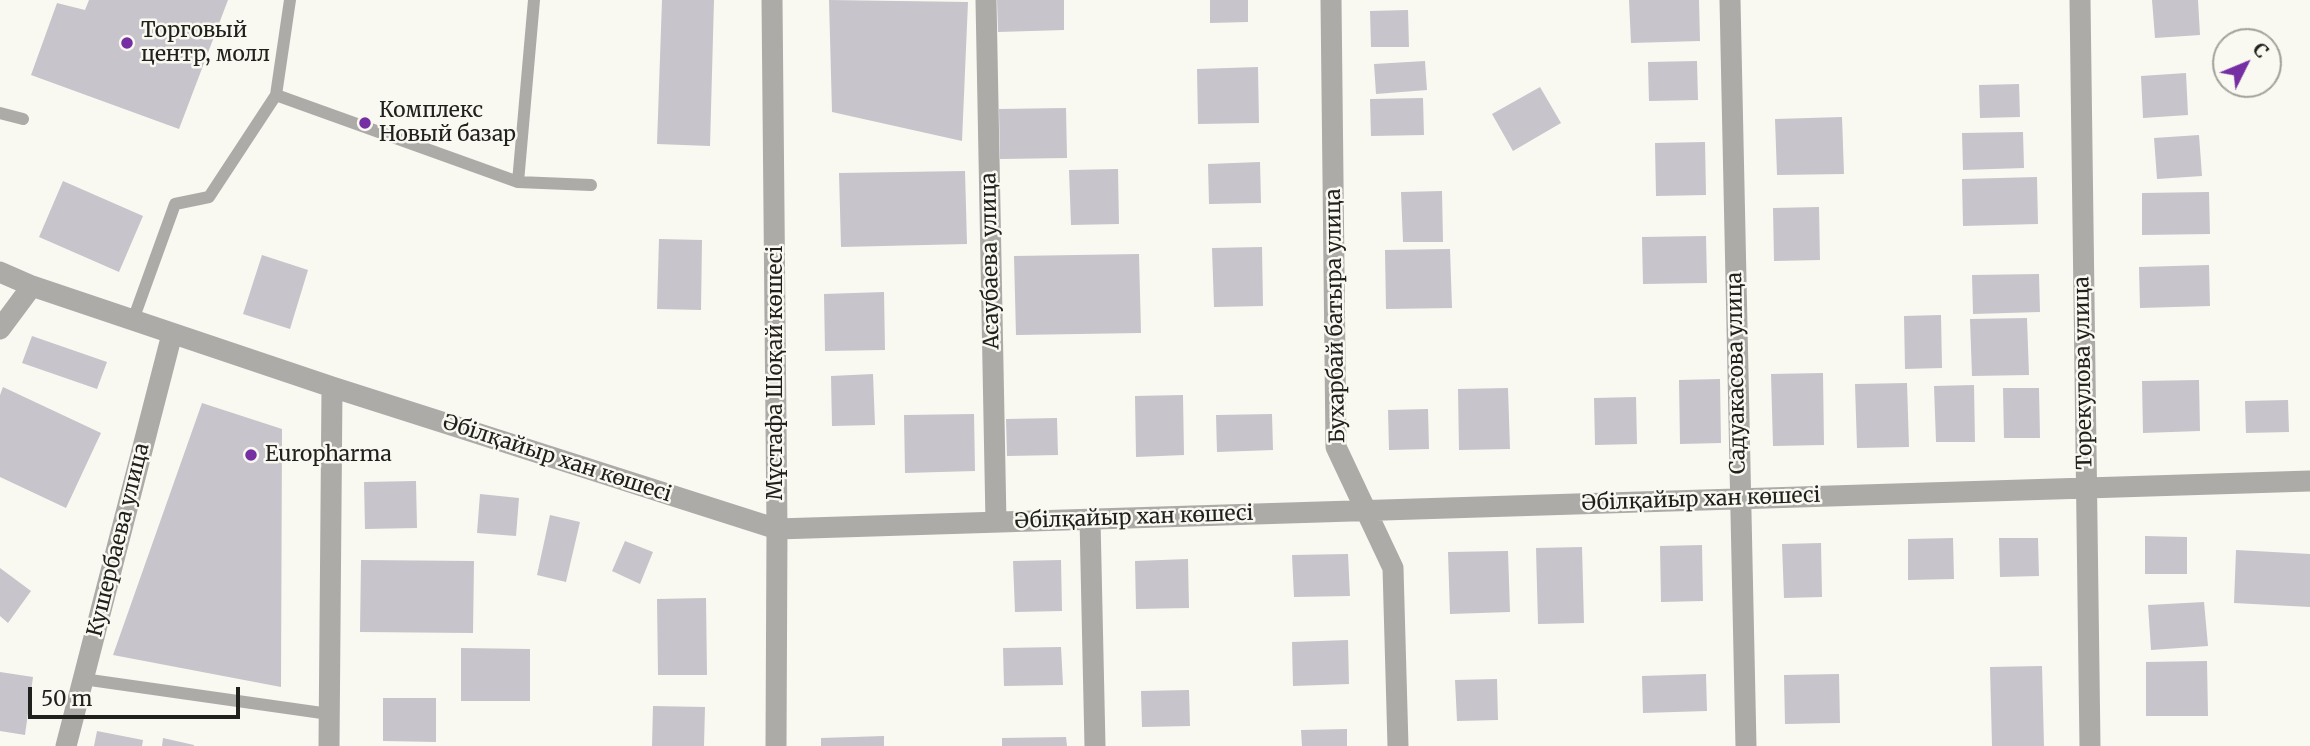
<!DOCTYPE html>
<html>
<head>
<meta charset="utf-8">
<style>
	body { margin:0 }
	#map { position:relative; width:2310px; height:746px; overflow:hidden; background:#f9f9f1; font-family:Merriweather,serif }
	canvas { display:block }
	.north { position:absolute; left:2212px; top:28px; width:70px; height:70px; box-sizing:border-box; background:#f9f9f1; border:2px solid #a2a29c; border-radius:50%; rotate:47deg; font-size:19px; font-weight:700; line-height:28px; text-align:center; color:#20201d }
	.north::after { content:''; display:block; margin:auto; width:24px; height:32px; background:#752fa3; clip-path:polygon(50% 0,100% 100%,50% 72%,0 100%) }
	.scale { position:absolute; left:28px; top:687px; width:212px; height:32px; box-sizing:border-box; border:4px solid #20201d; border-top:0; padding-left:9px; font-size:21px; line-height:24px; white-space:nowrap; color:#20201d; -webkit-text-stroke:5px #f9f9f1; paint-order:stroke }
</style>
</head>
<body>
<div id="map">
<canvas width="2310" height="746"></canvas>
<div class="north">С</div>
<div class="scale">50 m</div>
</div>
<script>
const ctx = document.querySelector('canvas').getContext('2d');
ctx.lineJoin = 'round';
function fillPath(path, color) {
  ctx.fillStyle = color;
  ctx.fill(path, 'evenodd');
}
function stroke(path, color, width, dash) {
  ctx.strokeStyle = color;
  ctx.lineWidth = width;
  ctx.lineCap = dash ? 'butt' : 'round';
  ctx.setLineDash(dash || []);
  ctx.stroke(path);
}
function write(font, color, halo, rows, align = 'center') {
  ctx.font = font + ' Merriweather,serif';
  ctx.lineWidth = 5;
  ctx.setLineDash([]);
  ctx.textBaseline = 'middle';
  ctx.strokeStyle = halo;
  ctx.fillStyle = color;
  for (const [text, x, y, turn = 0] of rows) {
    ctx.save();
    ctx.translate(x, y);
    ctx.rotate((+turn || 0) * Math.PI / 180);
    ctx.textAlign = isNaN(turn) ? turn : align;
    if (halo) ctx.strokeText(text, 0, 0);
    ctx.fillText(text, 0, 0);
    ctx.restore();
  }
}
fillPath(new Path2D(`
	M89,0H228L179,129L31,75L57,3L85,10Z
	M662,0H714L710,146L657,144Z
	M829,0L968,2L962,141L832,112Z
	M997,0H1064V30L998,32Z
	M1210,0H1248V22L1210,23Z
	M1629,0H1699L1700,41L1631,43Z
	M2152,0H2198L2200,35L2155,38Z
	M1408,10L1409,47H1371L1370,11Z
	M1425,61L1427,90L1376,94L1374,64Z
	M1697,61L1698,100L1649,101L1648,62Z
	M1258,67L1259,123L1198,124L1197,69Z
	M2186,73L2188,115L2143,118L2141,76Z
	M2019,84L2020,117L1980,118L1979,85Z
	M1540,87L1561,123L1513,151L1492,114Z
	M1423,98L1424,135L1371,136L1370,99Z
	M1066,108L1067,158L1000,159L999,109Z
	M1842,117L1844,174L1777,175L1775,119Z
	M2023,132L2024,168L1963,170L1962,133Z
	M2199,135L2202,176L2157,179L2154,138Z
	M1705,142L1706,195L1656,196L1655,143Z
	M1260,162L1261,203L1209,204L1208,164Z
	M1118,169L1119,224L1071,225L1069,170Z
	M965,171L967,244L841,247L839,173Z
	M2037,177L2038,224L1963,226L1962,179Z
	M63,181L143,216L119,272L39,237Z
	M1442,191L1443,242H1403L1401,192Z
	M2209,192L2210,234L2142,235V193Z
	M1819,207L1820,260L1774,261L1773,208Z
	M1706,236L1707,283L1643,284L1642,237Z
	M659,239L702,240L701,310L657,309Z
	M1262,247L1263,306L1214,307L1212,248Z
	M1450,249L1452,308L1386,309L1385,250Z
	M1139,254L1141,333L1016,335L1014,256Z
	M262,255L308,270L290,329L243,314Z
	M2209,265L2210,306L2140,308L2139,267Z
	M2039,274L2040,312L1973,314L1972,275Z
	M884,292L885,350L825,351L824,294Z
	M1941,315L1942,368L1905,369L1904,316Z
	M2027,318L2029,375L1972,376L1970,319Z
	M32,336L107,362L97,389L22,363Z
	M1823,373L1824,445L1773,446L1771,374Z
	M873,374L875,425L832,426L831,376Z
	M1720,379L1721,443L1680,444L1679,380Z
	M2199,380L2200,431L2143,433L2142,381Z
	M1907,383L1909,447L1857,448L1855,384Z
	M1974,385L1975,442H1936L1934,386Z
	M3,387L101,433L66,508L0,477V395Z
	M1508,388L1510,449L1459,450L1458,389Z
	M2003,388H2039L2040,438H2004Z
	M1183,395L1184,455L1136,457L1135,396Z
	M1636,397L1637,444L1595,445L1594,398Z
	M2288,400L2289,432L2246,433L2245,401Z
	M202,403L282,429L281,687L113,655Z
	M1428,409L1429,449L1389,450L1388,410Z
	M974,414L975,471L905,473L904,415Z
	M1272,414L1273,450L1217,452L1216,415Z
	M1057,418L1058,455L1007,456L1006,419Z
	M416,481L417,528L365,529L364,482Z
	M480,494L519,498L516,536L477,533Z
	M550,515L580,522L566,582L537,575Z
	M2145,536L2187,537V574H2145Z
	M1953,538L1954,579L1908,580V539Z
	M1999,538H2038L2039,576L2000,577Z
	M625,541L653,552L640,584L612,571Z
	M1821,543L1822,597L1784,598L1782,544Z
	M1702,545L1703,601L1661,602L1660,546Z
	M1582,547L1584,623L1538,624L1536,548Z
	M2236,550L2310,554V607L2234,603Z
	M1508,551L1510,612L1450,614L1448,552Z
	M1348,554L1350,596L1294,597L1292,555Z
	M1188,559L1189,608L1136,609L1135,561Z
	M361,560L474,561L473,633L360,632Z
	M1061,560L1062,611L1015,612L1013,561Z
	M0,568L31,591L8,623L0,616Z
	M706,598L707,675H658L657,599Z
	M2204,602L2208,646L2151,650L2148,605Z
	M1348,640L1349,684L1293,686L1292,642Z
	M1061,647L1063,685L1004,686L1003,648Z
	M461,648L530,649V701H461Z
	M2207,661L2208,716H2146V662Z
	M2042,666L2044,746H1992L1990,667Z
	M0,672L33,677L25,735L0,731Z
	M1706,674L1707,711L1643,713L1642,676Z
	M1839,674L1840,723L1785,724L1784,675Z
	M1497,679L1498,720L1457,721L1455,680Z
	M1189,690L1190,726L1142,727L1141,691Z
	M383,698H436V742L383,741Z
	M653,706L705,707L704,746H652Z
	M1347,729V746H1302L1301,730Z
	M97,731L143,740L142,746H94Z
	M884,736V746H821V738Z
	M1066,737L1067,746H1002V738Z
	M163,738L194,745V746H162Z`), '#c8c4cb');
stroke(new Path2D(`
	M534,0L518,182L591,185
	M276,95L518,182
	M0,113L23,119
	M133,320L175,204L209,197L276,95L290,0
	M83,679L329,714`), '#acaba8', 12);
stroke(new Path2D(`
	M772,0L777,529L776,746
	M986,0L996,522
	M1331,0L1336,447L1393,568L1398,746
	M1730,0L1746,746
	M2080,0L2090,746
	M0,272L32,286L332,387L777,529L2310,481
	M0,329L32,286
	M1090,519L1095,746
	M66,746L172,334
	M329,746L332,387`), '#acaba8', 21);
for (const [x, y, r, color] of [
	[127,43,7,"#752fa3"],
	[365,123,7,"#752fa3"],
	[251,455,7,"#752fa3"]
]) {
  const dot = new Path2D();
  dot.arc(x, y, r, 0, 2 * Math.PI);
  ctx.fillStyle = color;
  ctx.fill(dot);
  stroke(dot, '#f9f9f1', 2.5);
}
write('21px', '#20201d', '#f9f9f1', [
	["Торговый",141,31],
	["центр, молл",141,55],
	["Комплекс",379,111],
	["Новый базар",379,135],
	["Europharma",265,455]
], 'left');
write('21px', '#20201d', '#f9f9f1', [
	["Асаубаева улица",991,261,-91],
	["Бухарбай батыра улица",1336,316,-91],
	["Мұстафа Шоқай көшесі",776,373,-90],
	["Садуакасова улица",1737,373,-91],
	["Торекулова улица",2084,373,-91],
	["Әбілқайыр хан көшесі",557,459,18],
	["Әбілқайыр хан көшесі",1701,500,-2],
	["Әбілқайыр хан көшесі",1134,518,-2],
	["Кушербаева улица",119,540,-76]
]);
</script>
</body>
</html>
